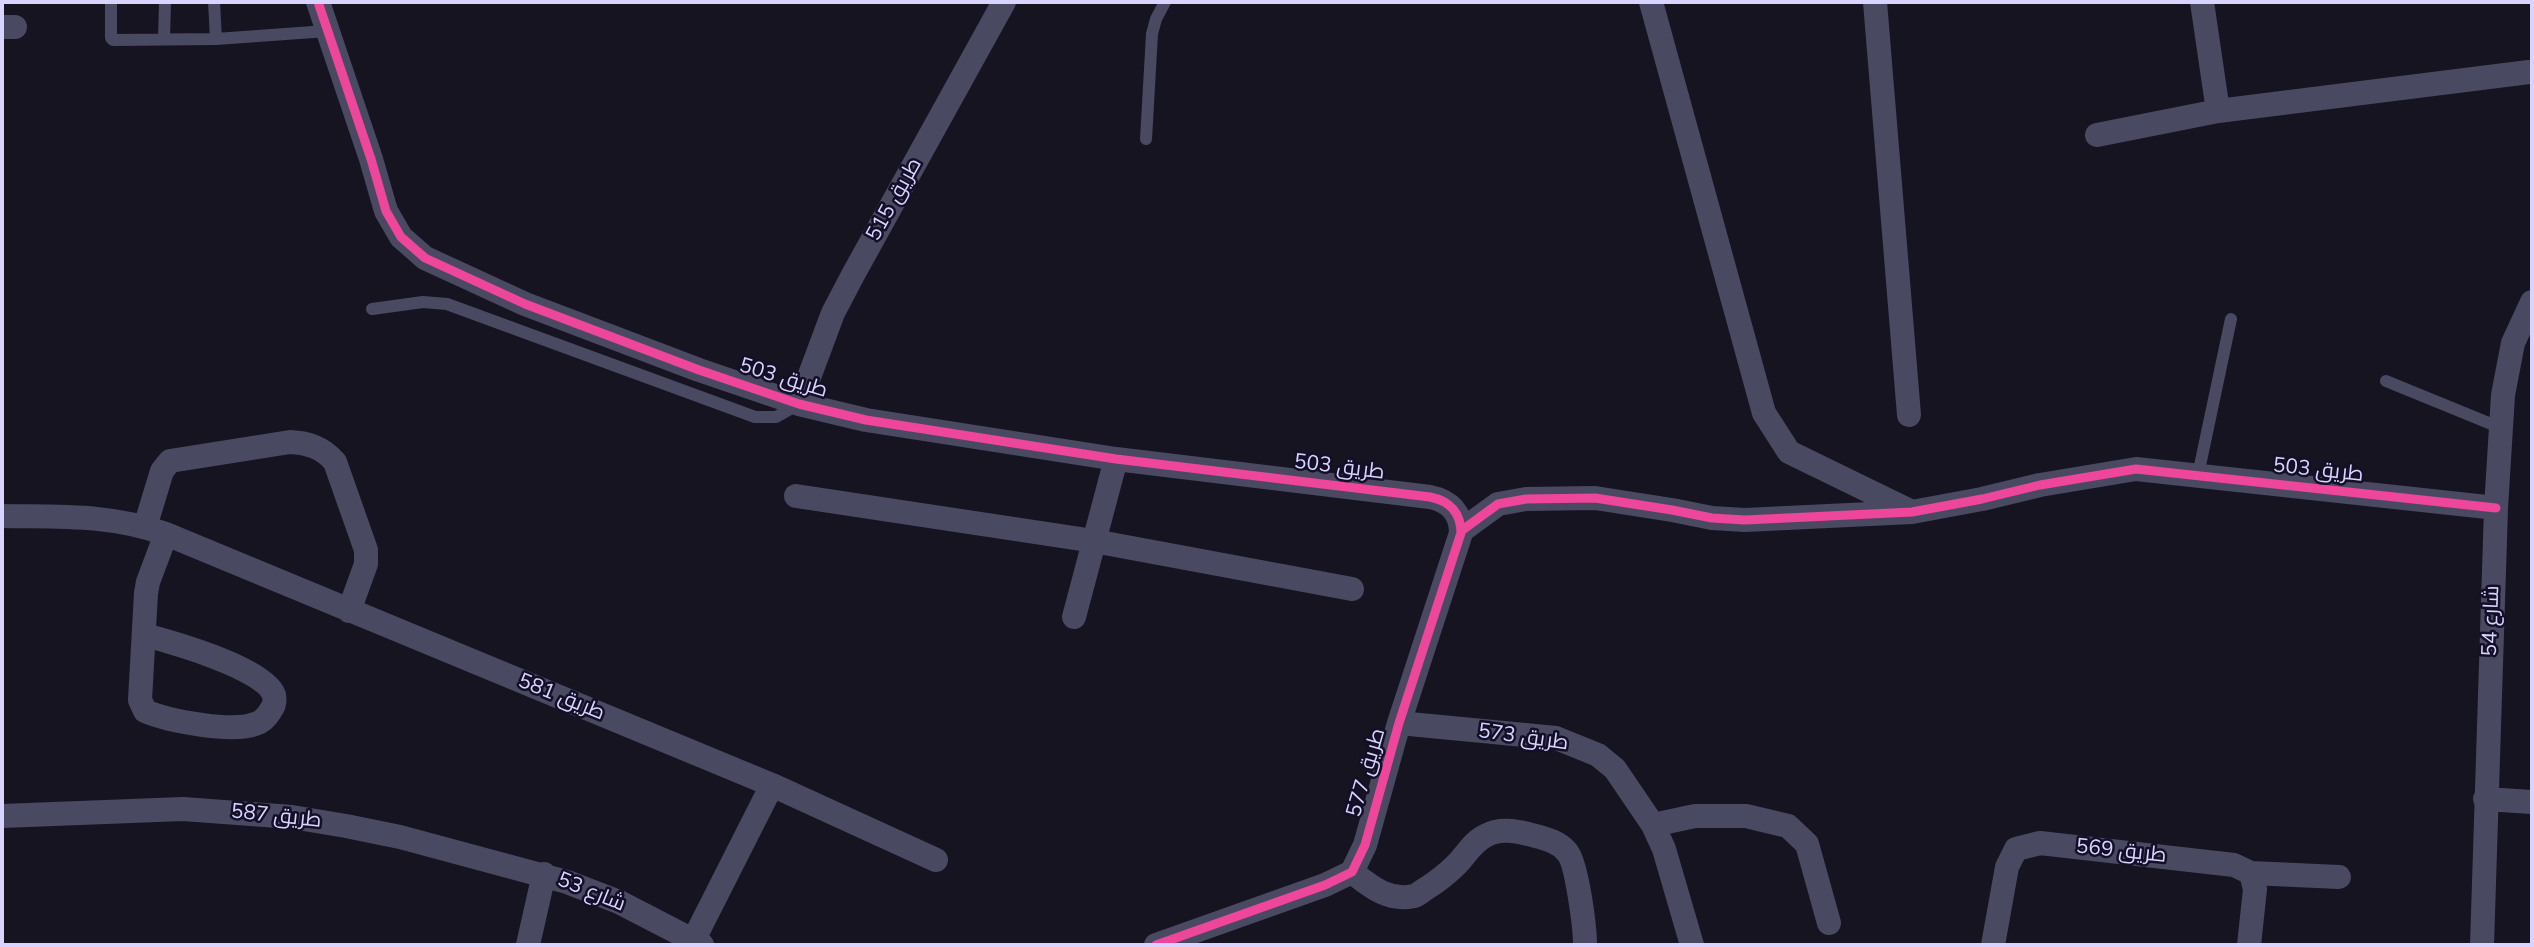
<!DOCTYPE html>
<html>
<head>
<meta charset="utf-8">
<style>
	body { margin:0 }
	#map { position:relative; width:2534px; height:947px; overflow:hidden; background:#161421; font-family:"Nunito Sans",sans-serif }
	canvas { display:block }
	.frame { position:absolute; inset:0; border:4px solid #d9d4ff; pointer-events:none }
</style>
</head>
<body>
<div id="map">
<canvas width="2534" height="947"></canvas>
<div class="frame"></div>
</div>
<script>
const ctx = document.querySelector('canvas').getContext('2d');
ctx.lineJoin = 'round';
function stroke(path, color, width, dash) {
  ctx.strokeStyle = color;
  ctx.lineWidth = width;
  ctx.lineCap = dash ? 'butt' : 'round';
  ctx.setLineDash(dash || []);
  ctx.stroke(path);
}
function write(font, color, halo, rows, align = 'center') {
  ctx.font = font + ' "Nunito Sans",Cairo,sans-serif';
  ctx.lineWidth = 5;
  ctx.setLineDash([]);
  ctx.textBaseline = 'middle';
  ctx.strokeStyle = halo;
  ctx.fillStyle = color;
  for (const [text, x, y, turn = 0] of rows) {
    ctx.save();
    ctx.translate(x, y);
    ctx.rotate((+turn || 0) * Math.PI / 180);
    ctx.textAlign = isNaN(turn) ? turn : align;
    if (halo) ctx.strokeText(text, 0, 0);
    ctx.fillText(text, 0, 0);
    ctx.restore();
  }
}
stroke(new Path2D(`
	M111,2V38L113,40L216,39L327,31
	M214,2L216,39
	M164,39L165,2
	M1146,139L1152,34L1156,19L1165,2
	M372,309L423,302L447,304L755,417H776L799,404
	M2386,381L2501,428
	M2198,475L2231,319`), '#4a4962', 12);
stroke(new Path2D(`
	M318,2L371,159L386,211L401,237L425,258L525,304L699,370L799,404L866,420L1116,459L1430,497C1450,501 1461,513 1461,533L1399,723L1365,845L1352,872L1325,885L1156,945
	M1651,2L1764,413L1789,452L1908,510
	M1875,2L1909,415
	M2202,2L2218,111
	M2,27H15
	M2097,135L2218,111L2529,72
	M799,404L833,313L854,273L1004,2
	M796,496L1094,541L1352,589
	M2,516C59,517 111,514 166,534L772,785L936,860
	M145,527L162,471L170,461L290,442C308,443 322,447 335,462L366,550V564L349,611
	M1461,531L1498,504L1526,499L1595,498L1672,510L1712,518L1745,520L1912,512L1982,499L2040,485L2136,469L2496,508
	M1074,617L1116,459
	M145,635C171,642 265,668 274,695C275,700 274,706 271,710C267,717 263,722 255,724C232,733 168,721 145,711L140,700L146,593L148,582L166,534
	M1399,723L1556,738L1598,755L1615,769L1653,825L1664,849L1692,945
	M2485,799L2532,802
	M2,816L183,809L292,817L346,826L400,837L567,882L619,902L702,945
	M1653,825L1695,816H1746L1788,826L1807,844L1829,923
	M1352,872C1370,886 1388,902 1414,896C1418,895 1423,890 1427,888C1438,881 1448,873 1457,864C1467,854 1473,841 1487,835C1500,828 1515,831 1528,834C1542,838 1557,840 1567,852C1577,863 1585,928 1585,945
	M2251,873L2339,877
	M693,941L772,785
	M528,945L544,874
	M1993,945L2007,867L2016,849L2040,843L2234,865L2251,873L2255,889L2249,945
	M2482,945L2496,508L2503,395L2513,343L2532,302`), '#4a4962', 24);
stroke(new Path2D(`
	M318,2L371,159L386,211L401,237L425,258L525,304L699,370L799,404L866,420L1116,459L1430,497C1450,501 1461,513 1461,533L1399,723L1365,845L1352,872L1325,885L1156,945
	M1461,531L1498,504L1526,499L1595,498L1672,510L1712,518L1745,520L1912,512L1982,499L2040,485L2136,469L2496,508`), '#ed469a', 9);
write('21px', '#d9d4ff', '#130f26', [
	["طريق 515",895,200,-61],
	["طريق 503",783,379,17],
	["طريق 503",1339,468,7],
	["طريق 503",2318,471,6],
	["شارع 54",2492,621,-88],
	["طريق 581",561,698,22],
	["طريق 573",1523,738,8],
	["طريق 577",1367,773,-74],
	["طريق 587",276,817,6],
	["طريق 569",2121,852,6],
	["شارع 53",591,893,22]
]);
</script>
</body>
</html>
